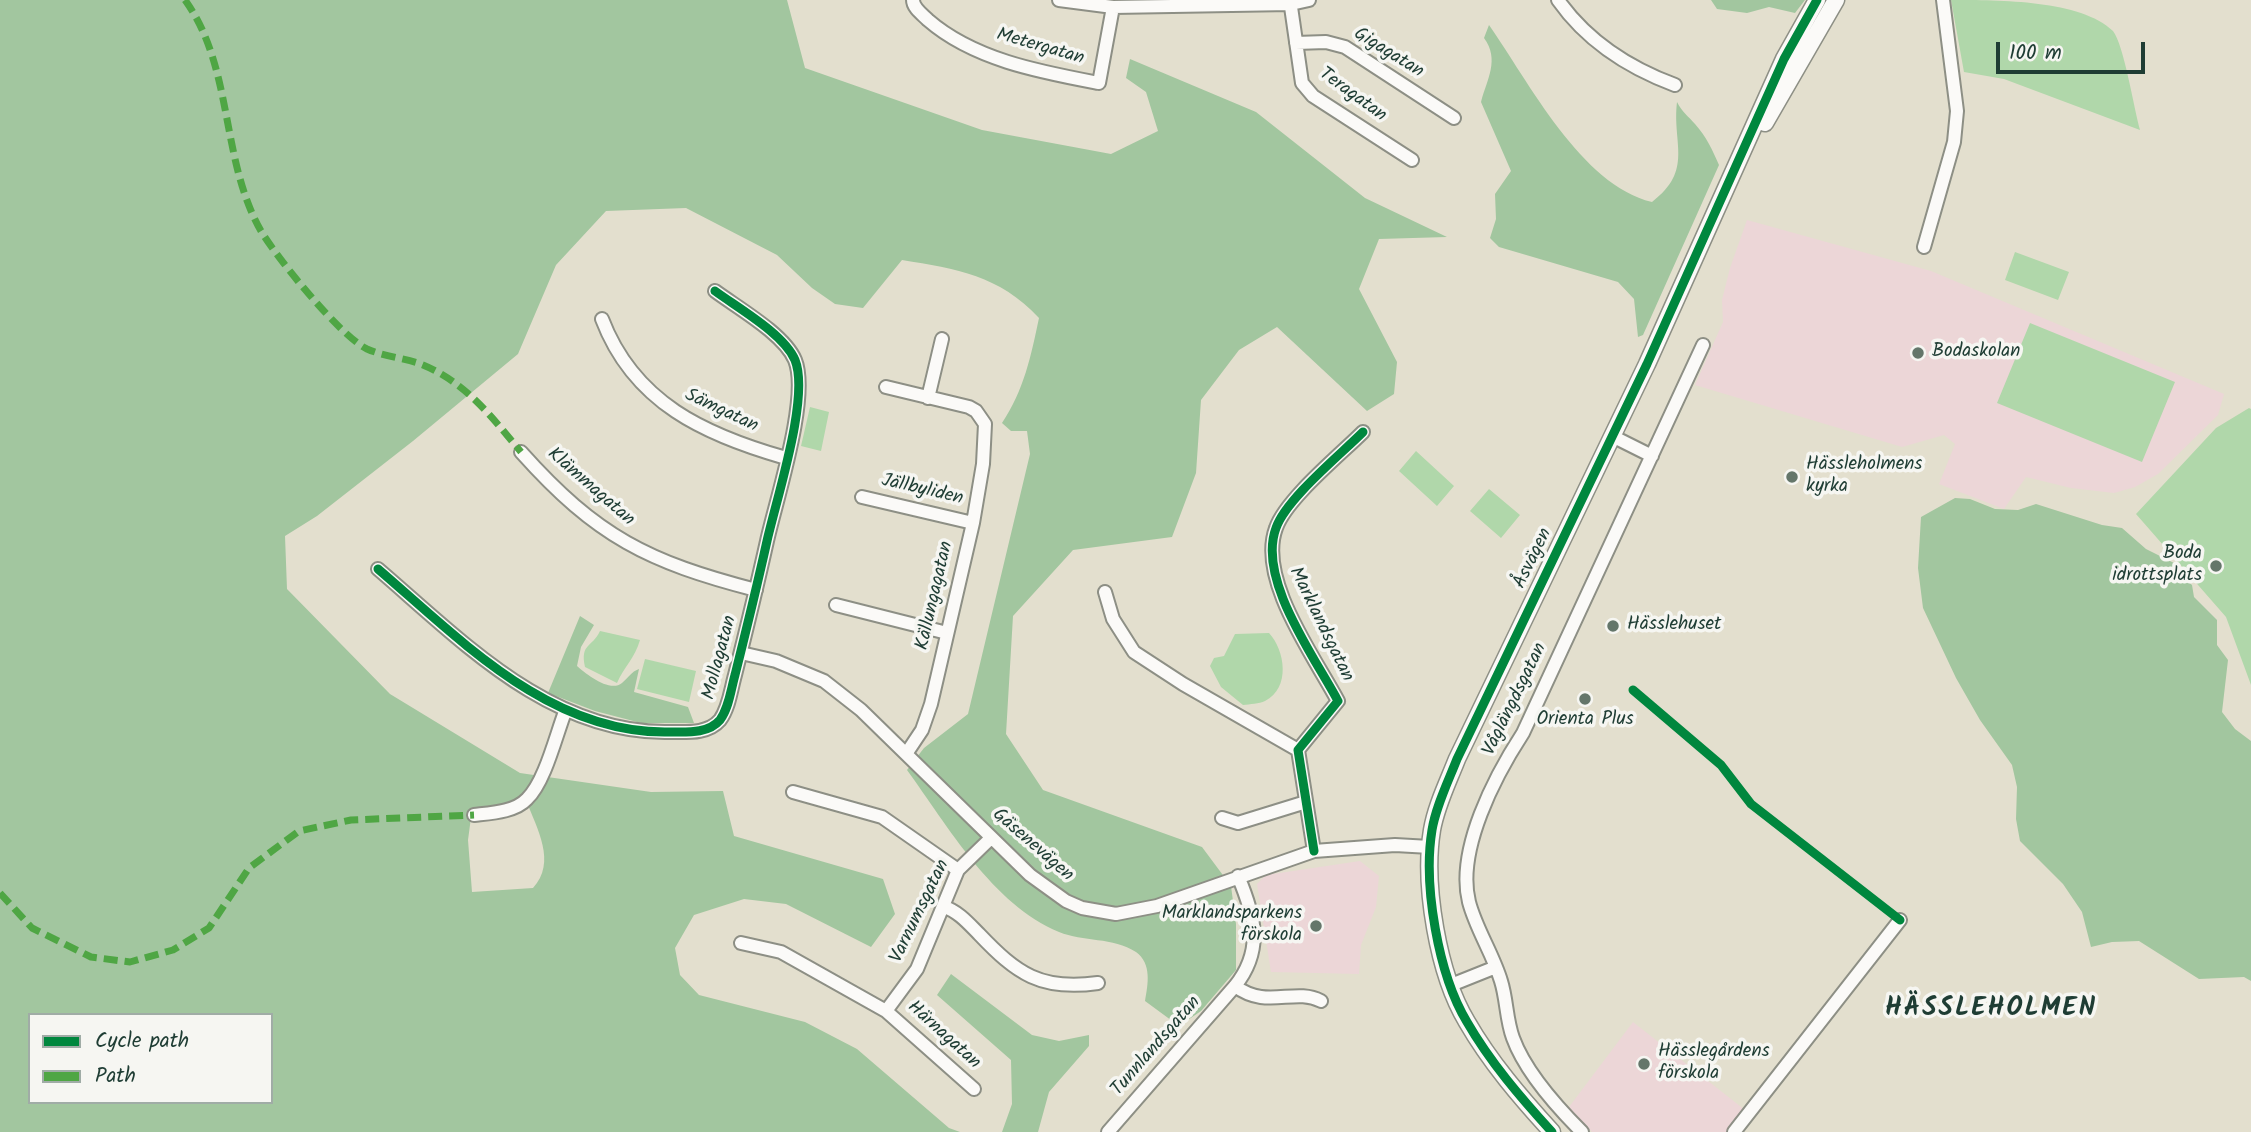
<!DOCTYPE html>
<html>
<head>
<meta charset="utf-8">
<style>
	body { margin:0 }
	#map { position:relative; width:2251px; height:1132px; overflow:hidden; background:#e3dfce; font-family:Kalam,sans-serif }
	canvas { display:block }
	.legend { position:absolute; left:28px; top:1013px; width:245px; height:91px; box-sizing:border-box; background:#f6f6f2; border:2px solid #a0aca6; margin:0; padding:9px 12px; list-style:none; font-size:21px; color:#1f3d34 }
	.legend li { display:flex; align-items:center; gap:14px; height:35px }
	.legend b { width:35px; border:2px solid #a0aca6 }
	.scale { position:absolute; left:1996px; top:42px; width:149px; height:32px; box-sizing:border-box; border:4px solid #1f3d34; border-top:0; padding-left:9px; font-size:21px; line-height:24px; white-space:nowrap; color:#1f3d34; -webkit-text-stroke:5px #f6f6f2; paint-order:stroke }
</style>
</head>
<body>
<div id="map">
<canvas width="2251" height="1132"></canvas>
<ul class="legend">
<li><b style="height:9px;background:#00873e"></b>Cycle path</li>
<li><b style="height:9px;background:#4fa644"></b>Path</li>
</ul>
<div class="scale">100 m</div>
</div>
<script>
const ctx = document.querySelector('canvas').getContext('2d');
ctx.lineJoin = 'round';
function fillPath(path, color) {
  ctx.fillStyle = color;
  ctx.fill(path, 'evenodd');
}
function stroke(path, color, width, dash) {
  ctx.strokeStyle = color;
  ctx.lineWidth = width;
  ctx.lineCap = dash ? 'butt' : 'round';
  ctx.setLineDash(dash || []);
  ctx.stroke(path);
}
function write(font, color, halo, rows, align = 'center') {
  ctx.font = font + ' Kalam,sans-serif';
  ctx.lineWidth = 7;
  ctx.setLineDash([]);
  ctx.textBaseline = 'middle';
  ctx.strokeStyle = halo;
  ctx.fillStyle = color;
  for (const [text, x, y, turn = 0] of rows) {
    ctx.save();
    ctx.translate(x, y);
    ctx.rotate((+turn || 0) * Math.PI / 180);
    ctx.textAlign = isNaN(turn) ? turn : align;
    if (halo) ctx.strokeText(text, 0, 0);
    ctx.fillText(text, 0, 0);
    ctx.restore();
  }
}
fillPath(new Path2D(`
	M1747,220L1931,271L2224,394L2218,415L2158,474L2135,487L2114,493L2071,488L2026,477L2004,509L1939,484L1955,444L1944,435L1902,447L1695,385L1723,322L1722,300L1730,268Z
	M1360,861L1379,876L1376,907L1361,945L1359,974L1271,972L1257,884L1266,875Z
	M1633,1022L1745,1110L1728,1132H1592L1569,1107Z`), '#ecd6d7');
fillPath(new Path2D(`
	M1951,0C2000,0 2081,0 2113,31C2124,45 2134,109 2140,130L2004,79L1964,72Z
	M2015,252L2069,272L2058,300L2005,280Z
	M2030,323L2175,382L2142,462L1997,403Z
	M810,407L829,412L821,451L801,446Z
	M2249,408L2251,409V685L2226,617L2136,514L2216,428Z
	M1416,451L1454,486L1437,506L1399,471Z
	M1489,489L1520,515L1501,538L1470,511Z
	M600,631L640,640C635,658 624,667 617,683L585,667C580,643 592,648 600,631Z
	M1269,633C1285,650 1291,688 1265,701C1259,704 1250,704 1243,705L1221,687L1210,666L1214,658L1224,656L1235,634Z
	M645,659L696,671L689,702L637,689Z`), '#b0d7aa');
fillPath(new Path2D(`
	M0,0H787L805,68L982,130L1111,154L1158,131L1146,92L1126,78L1130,59L1256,112L1365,198L1447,237L1379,239L1359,289L1397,362L1394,394L1367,411L1277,327L1239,350L1201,400L1196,473L1172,537L1073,550L1013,616L1006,734L1043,790L1202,847L1231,886L1236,924V970L1201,1011L1179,1026L1145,1001C1148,984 1152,964 1136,952C1113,937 1083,942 1059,932C993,905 947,825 907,770L924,748L968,714L1030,454L1027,431H1011L1002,423C1024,390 1031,356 1039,318C999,275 957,269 902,260L863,308L835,304L812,288L777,255L686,208L606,211L556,265L518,354L413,441L317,516L285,536L287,589L390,694L520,773L651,792L723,791L734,836L883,879L895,914L871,947L786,904L744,899L694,915L675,948L680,975L699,995L805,1022L857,1049L949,1128L960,1132H0ZM526,800C537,829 557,862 533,888L472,892L468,840L472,810L497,808ZM30,1015H271V1102H30Z
	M1711,0H1805L1795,13L1769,7L1747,13L1717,9Z
	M1489,25C1529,82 1581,185 1652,202C1694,170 1672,144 1677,102C1682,112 1688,116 1695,124C1706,136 1713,151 1719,165L1643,335L1638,337L1634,299L1618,282L1499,247L1490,238L1496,219L1495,194L1511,171L1481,102C1487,79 1500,60 1484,38Z
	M1955,498L1970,499L1995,509L2018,510L2036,504L2102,525L2122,528L2146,549L2174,563L2178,572L2192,585L2194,597L2217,620V645L2228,660L2222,712L2235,729L2251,741V981L2244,977L2199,979L2139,941L2112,942L2091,947L2082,912L2063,884L2020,841L2016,819L2017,787L2012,765L1980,720L1956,678L1923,608L1918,568L1921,517Z
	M580,616L594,625L581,647L577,666C586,674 610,693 622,683C629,677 631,672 639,669L634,692L688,707L694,723H641L595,711L548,693Z
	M951,974L1032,1035L1059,1041L1089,1035V1046L1049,1092L1038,1132H1002L1012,1104L1011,1060L937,995Z`), '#a2c69f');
const minor = new Path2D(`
	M913,0C913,8 922,14 928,20C974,60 1041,72 1099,83L1113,7
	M1059,0L1113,7L1291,4L1309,0
	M1290,0L1302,83L1313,96L1412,160
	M1558,0C1587,41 1629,68 1675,85
	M1296,43L1326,42L1345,47L1454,118
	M1924,247L1954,142L1957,111L1943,0
	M602,319C634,403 705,435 786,458
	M886,387L969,407L976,411L985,424L983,464L973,523L931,704L922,730L906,754
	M928,398L942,339
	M1612,436L1652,456
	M521,452C597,537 648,562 756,590
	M862,497L973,523
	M378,569C462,641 551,735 670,732C687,732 708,734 720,720C729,708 731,689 735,675C746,631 757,586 767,541C776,500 810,397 795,360C784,334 738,308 715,291
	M1105,592L1113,619L1134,652L1183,684L1298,750
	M836,605L947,633
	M741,653L776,661L824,681L861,710L1030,875L1066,901L1082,908L1116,914L1157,906L1314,851L1395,845L1430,847
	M793,792L882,817L958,870
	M474,815C491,813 515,812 527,799C545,782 556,735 565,712
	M1222,818L1238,823L1306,802
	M1314,851L1298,750L1338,701C1314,656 1257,579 1276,528C1286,499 1340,455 1363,432
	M944,907C958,911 969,924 979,934C1017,974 1041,991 1098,983
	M741,943L781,952L886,1011L917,969L958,870L991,838
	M1451,985L1496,967
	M1235,986C1267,1010 1294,987 1321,1001
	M886,1011L974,1089
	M1108,1132L1235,986C1264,950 1255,916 1238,876
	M1582,1132C1557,1107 1525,1071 1513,1038C1506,1019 1507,1000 1501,981C1493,954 1476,929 1469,902C1456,850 1495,776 1523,733L1703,345
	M1734,1132L1900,920`);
const tertiary = new Path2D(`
	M1765,123L1836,0
	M1552,1132C1521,1098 1490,1062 1467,1022C1438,974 1423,885 1432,830C1436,806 1448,782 1457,759L1647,364L1784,59L1817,0`);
stroke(minor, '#8d8f85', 16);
stroke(tertiary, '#8d8f85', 19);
stroke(minor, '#fbfaf8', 12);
stroke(tertiary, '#fbfaf8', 16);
stroke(new Path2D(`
	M185,0C234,68 220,159 261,231C277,258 340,336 367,349C383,356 402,358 418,363C464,380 491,416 521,452
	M0,893L32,928L91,957L130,962L173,950L209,928L249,868L299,831L351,820L474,815`), '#4fa644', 7, [14, 7]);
stroke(new Path2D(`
	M378,569C462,641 551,735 670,732C687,732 708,734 720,720C729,708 731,689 735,675C746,631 757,586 767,541C776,500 810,397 795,360C784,334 738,308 715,291
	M1633,690L1721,765L1751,804L1900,920
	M1314,851L1298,750L1338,701C1314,656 1257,579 1276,528C1286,499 1340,455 1363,432
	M1552,1132C1521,1098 1490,1062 1467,1022C1438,974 1423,885 1432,830C1436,806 1448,782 1457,759L1647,364L1784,59L1817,0`), '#00873e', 9);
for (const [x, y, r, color] of [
	[1918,353,7,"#64766a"],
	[1792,477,7,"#64766a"],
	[2216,566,7,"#64766a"],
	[1613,626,7,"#64766a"],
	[1585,699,7,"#64766a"],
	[1316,926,7,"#64766a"],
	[1644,1064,7,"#64766a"]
]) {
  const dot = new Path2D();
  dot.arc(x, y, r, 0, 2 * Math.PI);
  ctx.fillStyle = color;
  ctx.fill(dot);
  stroke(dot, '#f6f6f2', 2.5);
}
write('19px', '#1f3d34', '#f6f6f2', [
	["Metergatan",1040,48,16],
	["Gigagatan",1388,54,32],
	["Teragatan",1352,96,36],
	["Sämgatan",721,412,25],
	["Klämmagatan",590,488,41],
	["Jällbyliden",922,491,13],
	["Åsvägen",1534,559,-64],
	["Källungagatan",936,596,-77],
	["Marklandsgatan",1320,625,64],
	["Mollagatan",721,658,-75],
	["Våglängdsgatan",1516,700,-64],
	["Gäsenevägen",1032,846,41],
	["Varnumsgatan",921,912,-64],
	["Härnagatan",943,1036,42],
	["Tunnlandsgatan",1157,1047,-49]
]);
write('19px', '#1f3d34', '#f6f6f2', [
	["Bodaskolan",1932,353],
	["Hässleholmens",1806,466],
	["kyrka",1806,488],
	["Boda",2202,555,"right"],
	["idrottsplats",2202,577,"right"],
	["Hässlehuset",1627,626],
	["Orienta Plus",1585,721,"center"],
	["Marklandsparkens",1302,915,"right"],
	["förskola",1302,937,"right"],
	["Hässlegårdens",1658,1053],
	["förskola",1658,1075]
], 'left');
ctx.letterSpacing = '2px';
write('bold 26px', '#1f3d34', '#f6f6f2', [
	["HÄSSLEHOLMEN",1991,1011]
]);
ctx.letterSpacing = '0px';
</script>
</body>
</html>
